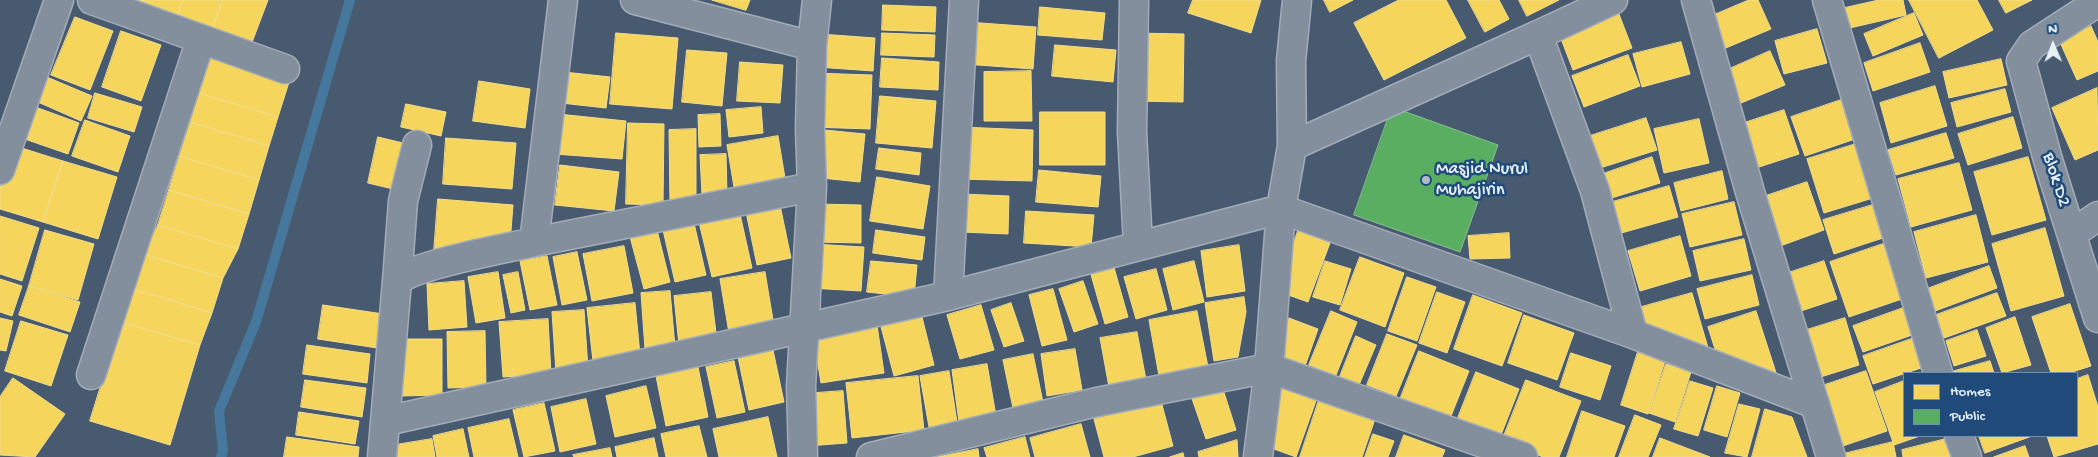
<!DOCTYPE html>
<html>
<head>
<meta charset="utf-8">
<style>
	body { margin:0 }
	#map { position:relative; width:2098px; height:457px; overflow:hidden; background:#485a70; font-family:"Gochi Hand",sans-serif }
	canvas { display:block }
	.legend { position:absolute; left:1903px; top:372px; width:175px; height:65px; box-sizing:border-box; background:#1f4a7a; border:1px solid #6f8dac; margin:0; padding:6px 9px; list-style:none; font-size:15px; color:#e8f1f8 }
	.legend li { display:flex; align-items:center; gap:10px; height:25px }
	.legend b { width:25px; border:1px solid #6f8dac }
	.north { position:absolute; left:2028px; top:20px; width:50px; height:50px; -webkit-text-stroke:4px #1f4a7a; paint-order:stroke; rotate:359deg; font-size:14px; font-weight:700; line-height:20px; text-align:center; color:#e8f1f8 }
	.north::after { content:''; display:block; margin:auto; width:18px; height:22px; background:#e8f1f8; clip-path:polygon(50% 0,100% 100%,50% 72%,0 100%) }
</style>
</head>
<body>
<div id="map">
<canvas width="2098" height="457"></canvas>
<ul class="legend">
<li><b style="height:14px;background:#f6d55c"></b>Homes</li>
<li><b style="height:14px;background:#5aae61"></b>Public</li>
</ul>
<div class="north">N</div>
</div>
<script>
const ctx = document.querySelector('canvas').getContext('2d');
ctx.lineJoin = 'round';
function fillPath(path, color) {
  ctx.fillStyle = color;
  ctx.fill(path, 'evenodd');
}
function stroke(path, color, width, dash) {
  ctx.strokeStyle = color;
  ctx.lineWidth = width;
  ctx.lineCap = dash ? 'butt' : 'round';
  ctx.setLineDash(dash || []);
  ctx.stroke(path);
}
function write(font, color, halo, rows, align = 'center') {
  ctx.font = font + ' "Gochi Hand",sans-serif';
  ctx.lineWidth = 5;
  ctx.setLineDash([]);
  ctx.textBaseline = 'middle';
  ctx.strokeStyle = halo;
  ctx.fillStyle = color;
  for (const [text, x, y, turn = 0] of rows) {
    ctx.save();
    ctx.translate(x, y);
    ctx.rotate((+turn || 0) * Math.PI / 180);
    ctx.textAlign = isNaN(turn) ? turn : align;
    if (halo) ctx.strokeText(text, 0, 0);
    ctx.fillText(text, 0, 0);
    ctx.restore();
  }
}
const homes = new Path2D(`
	M133,0H145L144,4Z
	M145,0H183L177,16L144,4Z
	M183,0H223L212,30L177,16Z
	M223,0H268L251,45L212,30Z
	M712,0H750L746,10Z
	M1193,0H1261L1251,33L1188,13Z
	M1324,0H1353L1330,12Z
	M1399,0H1446L1466,38L1384,80L1354,23Z
	M1468,0H1499L1509,19L1485,32Z
	M1519,0H1559L1527,16Z
	M1749,0H1758L1771,29L1721,50L1707,18Z
	M1879,0H1903L1906,15L1841,30L1836,10Z
	M1909,0H1977L1993,30L1939,58Z
	M1999,0H2032L2006,13Z
	M883,5L936,7L935,32L882,30Z
	M1040,7L1105,13L1102,40L1038,35Z
	M1617,9L1632,48L1573,70L1558,31Z
	M1914,13L1923,35L1873,56L1864,34Z
	M75,17L113,31L90,90L51,75Z
	M967,22L1036,27L1033,69L964,64Z
	M2091,26L2098,42V71L2077,80L2059,40Z
	M1817,29L1827,63L1784,74L1775,41Z
	M121,31L161,45L141,101L102,87Z
	M616,33L678,38L672,109L610,104Z
	M882,33L935,35L934,57L881,55Z
	M1137,33L1184,34L1183,102L1135,101Z
	M820,34L875,38L873,71L817,67Z
	M1681,42L1690,74L1642,87L1633,54Z
	M1920,43L1930,72L1873,91L1864,63Z
	M1055,45L1116,50L1113,82L1052,76Z
	M687,50L727,53L722,106L682,102Z
	M1770,51L1785,85L1741,103L1727,70Z
	M210,55L290,79L278,117L199,93Z
	M1628,55L1640,86L1584,107L1572,76Z
	M882,58L939,62L938,90L880,87Z
	M2001,59L2007,85L1949,98L1943,72Z
	M740,62L783,65L780,103L737,101Z
	M1031,71L1032,121H984V72Z
	M564,72L610,77L606,108L561,103Z
	M813,73L872,75L870,129L811,127Z
	M42,75L92,96L81,121L31,99Z
	M479,81L530,89L525,128L473,121Z
	M1935,86L1947,126L1891,143L1880,103Z
	M2097,88L2098,150L2075,160L2052,108Z
	M2005,89L2011,112L1957,127L1951,103Z
	M95,93L142,107L134,132L88,118Z
	M199,93L278,117L269,146L190,122Z
	M880,96L936,101L932,148L876,143Z
	M1844,99L1858,138L1805,156L1791,117Z
	M406,104L446,112L441,136L401,127Z
	M30,105L79,123L68,154L19,137Z
	M761,107L763,133L729,137L726,110Z
	M1784,110L1799,154L1753,169L1738,125Z
	M1040,112H1105V165H1040Z
	M558,114L626,121L622,159L554,154Z
	M720,114L721,146L699,147L698,115Z
	M2013,117L2022,148L1968,165L1958,134Z
	M1646,118L1657,150L1600,168L1590,136Z
	M1699,119L1709,163L1664,173L1654,129Z
	M85,120L130,136L118,172L72,156Z
	M190,122L269,146L259,180L179,156Z
	M628,123L664,124L663,205L626,204Z
	M960,127L1033,130L1032,181L958,179Z
	M696,129V204L670,205L669,130Z
	M825,130L865,134L860,182L821,178Z
	M1946,133L1954,158L1896,175L1888,150Z
	M778,136L785,178L734,187L727,145Z
	M378,137L403,143L393,189L368,183Z
	M446,138L516,143L512,189L443,184Z
	M1856,144L1873,198L1824,213L1807,159Z
	M12,145L63,161L43,222L0,209V186Z
	M879,148L921,153L919,175L876,169Z
	M726,154L727,194L702,195L700,155Z
	M179,156L259,180L249,214L169,190Z
	M1652,157L1660,183L1605,200L1597,176Z
	M2028,157L2046,220L1992,235L1974,172Z
	M63,161L117,177L98,239L43,222Z
	M1959,163L1972,210L1911,227L1898,179Z
	M560,165L619,172L614,211L555,205Z
	M1039,170L1101,176L1098,207L1036,202Z
	M1722,171L1728,199L1681,211L1674,183Z
	M877,177L930,186L923,229L870,221Z
	M1807,182L1824,230L1772,249L1754,200Z
	M1669,186L1678,217L1618,234L1609,203Z
	M169,190L249,214L238,249L158,225Z
	M962,194L1009,196L1008,234L961,232Z
	M438,199L513,205L510,243L434,252Z
	M1734,202L1742,235L1690,247L1682,214Z
	M816,204L861,205V243L816,242Z
	M1876,204L1886,237L1834,254L1823,220Z
	M780,205L791,258L757,265L746,212Z
	M1026,211L1094,215L1091,247L1024,243Z
	M740,214L752,268L712,277L699,222Z
	M1976,215L1988,262L1926,278L1914,232Z
	M0,216L39,228L22,281L0,274Z
	M694,223L706,275L675,282L663,230Z
	M158,225L238,249L223,278L143,254Z
	M656,226L670,282L644,289L629,233Z
	M2045,228L2064,296L2011,311L1992,244Z
	M45,230L94,244L78,300L29,286Z
	M876,230L925,237L922,260L873,253Z
	M1298,231L1330,243L1308,302L1277,291Z
	M1509,233L1510,258L1470,259L1468,236Z
	M1680,236L1691,276L1640,291L1628,251Z
	M1744,239L1751,270L1700,281L1693,251Z
	M813,244L864,247L861,291L810,288Z
	M1883,244L1902,299L1849,317L1830,262Z
	M1239,245L1245,291L1207,297L1201,251Z
	M624,246L633,293L592,301L583,254Z
	M577,252L587,300L562,305L553,257Z
	M143,254L223,278L212,313L133,289Z
	M547,256L557,305L530,310L520,261Z
	M1360,257L1404,273L1385,327L1340,310Z
	M871,261L917,265L914,297L867,292Z
	M1194,261L1204,302L1173,310L1163,269Z
	M1325,261L1351,269L1340,305L1313,297Z
	M1824,261L1837,299L1795,313L1782,275Z
	M1113,264L1128,317L1105,324L1090,271Z
	M1989,266L1997,288L1935,311L1927,289Z
	M1156,269L1167,310L1136,319L1124,277Z
	M498,272L505,318L476,323L468,277Z
	M518,272L525,310L511,313L503,275Z
	M765,272L774,326L729,333L720,279Z
	M1752,275L1759,305L1705,319L1697,289Z
	M1407,277L1436,287L1417,341L1388,331Z
	M0,279L22,286L12,316L0,312Z
	M464,281L467,327L429,330L427,284Z
	M1083,281L1098,324L1074,332L1059,289Z
	M29,286L80,302L70,332L19,315Z
	M133,289L212,313L200,345L121,322Z
	M1053,289L1067,340L1042,346L1029,295Z
	M670,291L675,347L645,349L641,293Z
	M711,292L717,341L679,345L674,296Z
	M1437,292L1465,302L1447,353L1419,343Z
	M1692,293L1711,358L1645,335L1638,308Z
	M1997,293L2006,316L1944,338L1936,315Z
	M1473,295L1522,313L1502,366L1454,349Z
	M1244,297L1246,312L1238,357L1214,361L1205,303Z
	M635,303L640,355L593,361L587,308Z
	M1011,303L1024,341L1004,347L991,310Z
	M2070,304L2091,366L2069,373H2051L2032,317Z
	M323,305L390,315L384,349L318,339Z
	M981,305L994,350L960,359L947,315Z
	M1906,307L1915,334L1863,352L1853,326Z
	M584,310L588,369L556,372L552,312Z
	M1197,311L1208,367L1159,376L1149,320Z
	M1331,311L1357,322L1336,375L1309,365Z
	M1756,311L1780,385L1719,362L1708,327Z
	M921,313L934,365L894,376L880,323Z
	M1524,315L1574,333L1557,380L1508,363Z
	M2015,317L2031,365L2002,373L1986,328Z
	M0,318L13,321L6,351L0,350Z
	M1289,318L1318,329L1304,369L1275,359Z
	M1845,318L1859,365L1811,380L1797,333Z
	M548,319L551,374L503,377L499,322Z
	M21,321L68,335L51,386L5,371Z
	M121,322L200,345L170,445L90,421Z
	M877,325L884,373L821,383L813,335Z
	M1977,330L1986,356L1954,366L1946,341Z
	M485,331L486,387L448,388L447,332Z
	M1137,332L1146,380L1109,387L1100,338Z
	M1387,334L1417,345L1396,396L1367,385Z
	M1356,336L1376,345L1356,392L1337,384Z
	M1917,337L1927,366L1873,384L1863,356Z
	M402,339H442V395L402,396Z
	M307,345L370,354L367,383L303,374Z
	M1075,349L1082,390L1047,396L1041,354Z
	M773,350L784,402L749,410L738,357Z
	M1419,351L1469,371L1449,421L1399,402Z
	M1638,352L1665,361L1648,414L1621,405Z
	M1571,353L1611,366L1600,400L1560,387Z
	M1033,354L1044,407L1014,413L1003,360Z
	M734,361L745,412L717,418L706,367Z
	M1990,361L1994,373H1952L1951,372Z
	M987,364L996,416L959,422L952,370Z
	M1666,364L1691,372L1675,422L1649,413Z
	M698,367L708,417L666,426L656,376Z
	M949,371L957,422L929,427L920,376Z
	M1866,371L1887,431L1837,448L1816,388Z
	M1476,372L1519,389L1499,440L1456,423Z
	M2088,375L2098,407V444L2054,457L2047,436H2077V379Z
	M918,376L924,430L852,438L846,383Z
	M13,378L65,414L35,457L0,455V397Z
	M305,380L366,388L362,417L301,407Z
	M1526,380L1581,401L1559,457H1543L1502,441Z
	M1690,381L1713,388L1698,436L1674,429Z
	M1904,381V436H1920L1894,445L1875,392Z
	M1221,383L1236,430L1206,439L1190,393Z
	M646,386L656,428L615,437L606,396Z
	M1717,386L1740,393L1727,437L1704,430Z
	M1283,387L1317,398L1296,457L1263,445Z
	M843,391L847,443L807,446L803,394Z
	M586,399L596,444L560,452L551,407Z
	M1319,400L1375,419L1362,457H1300Z
	M1161,401L1173,446L1133,457H1104L1094,419Z
	M544,403L555,451L524,457L513,410Z
	M1739,404L1760,409L1747,457L1725,453Z
	M1765,409L1792,417L1807,457H1752Z
	M1582,411L1625,426L1614,457H1567Z
	M299,412L359,421L355,444L296,435Z
	M1635,415L1661,425L1648,457H1619Z
	M768,417L777,457H719L713,429Z
	M509,419L518,457H474L468,428Z
	M1081,424L1090,457H1035L1030,438Z
	M699,426L707,457H666L661,434Z
	M463,429L469,457H437L433,436Z
	M1373,434L1394,441L1388,457H1365Z
	M1404,435L1445,450L1442,457H1396Z
	M1979,436H2032L1985,453Z
	M287,437L359,447L358,457H284Z
	M1025,437L1030,457H987L984,448Z
	M654,438L658,457H617L615,447Z
	M1660,438L1710,457H1653Z
	M432,439L435,457H387L389,446Z
	M1946,439L1950,457H1903L1902,450Z
	M1237,440L1238,457H1199L1198,452Z
	M1893,442L1896,457H1839V455Z
	M2025,446L2029,457H1994Z
	M610,448L612,457H574L573,455Z
	M978,449L979,457H937Z
	M1183,453L1184,457H1170Z`);
fillPath(homes, '#f6d55c');
stroke(homes, '#f2dd8b', 1);
const public = new Path2D(`
	M1392,107L1498,145L1460,252L1354,215Z`);
fillPath(public, '#5aae61');
stroke(public, '#85c28e', 1);
stroke(new Path2D(`
	M221,457L223,451L219,411L256,322L350,0`), '#46789e', 10);
const street = new Path2D(`
	M92,0L285,69
	M563,0L534,242L812,187
	M635,0L812,46
	M1134,0L1132,132L1138,245
	M1613,0L1538,35L1595,191L1633,334
	M1696,0L1750,192L1831,457
	M1827,0L1938,373
	M2098,2L2032,45L2021,61L2048,160L2098,318
	M1292,146L1291,61L1297,0
	M0,170L59,0
	M2073,233L2098,216
	M397,281L403,201L417,145
	M948,296L964,0
	M91,375L201,39
	M386,421L948,296L1281,209L1633,334L1815,404
	M1959,436L1967,457
	M382,457L397,281C416,264 504,249 534,242
	M803,457L801,386L812,187L810,129L812,46L817,0
	M871,457L1097,402L1269,368L1523,457
	M1258,457L1269,368L1281,209L1292,146L1538,35`);
stroke(street, '#a3acb8', 31);
stroke(street, '#838f9c', 28);
for (const [x, y, r, color] of [
	[1426,180,5,"#b0bcc8"]
]) {
  const dot = new Path2D();
  dot.arc(x, y, r, 0, 2 * Math.PI);
  ctx.fillStyle = color;
  ctx.fill(dot);
  stroke(dot, '#1f4a7a', 2);
}
write('18px', '#e8f1f8', '#1f4a7a', [
	["Masjid Nurul",1436,170],
	["Muhajirin",1436,191]
], 'left');
write('18px', '#e8f1f8', '#1f4a7a', [
	["Blok D2",2055,180,72]
]);
</script>
</body>
</html>
